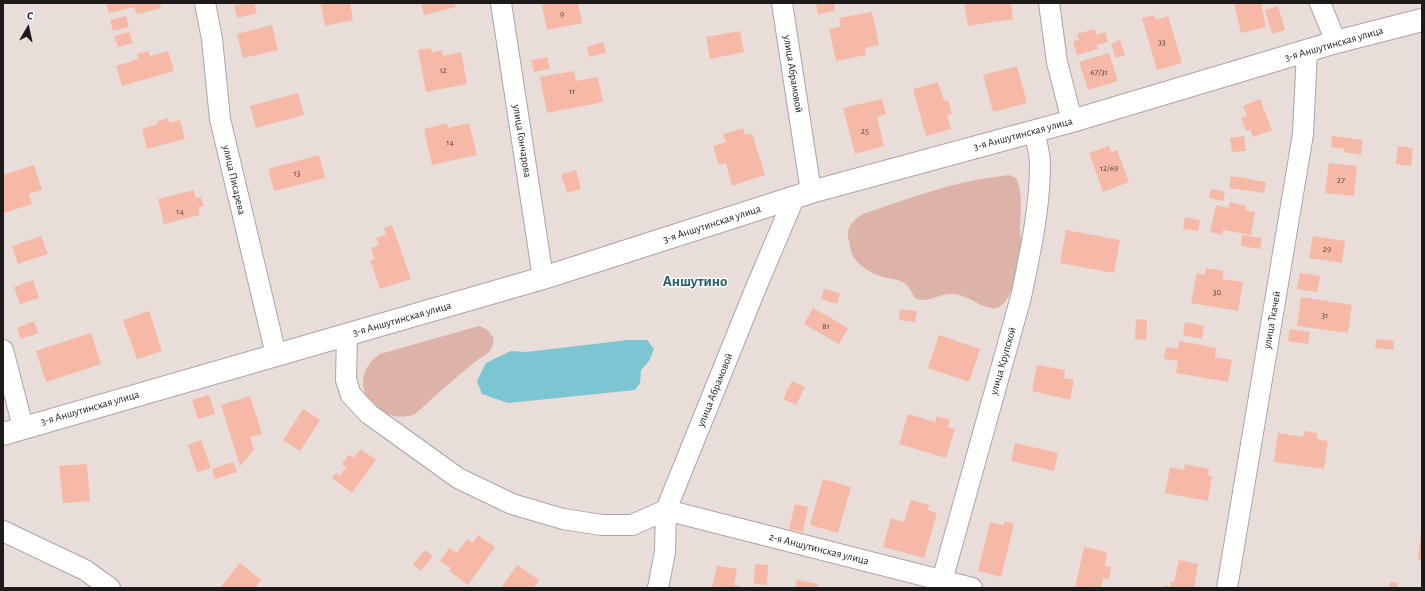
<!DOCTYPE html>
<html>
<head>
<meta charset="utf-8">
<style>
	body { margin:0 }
	#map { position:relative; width:1425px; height:591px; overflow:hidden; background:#e8ddd9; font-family:"Alegreya Sans",sans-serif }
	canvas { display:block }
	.frame { position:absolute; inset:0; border:4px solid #1e1a19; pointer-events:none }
	.north { position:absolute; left:8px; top:8px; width:40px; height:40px; -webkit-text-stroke:3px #fff; paint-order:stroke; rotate:9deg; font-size:11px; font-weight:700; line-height:16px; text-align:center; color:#1e1a19 }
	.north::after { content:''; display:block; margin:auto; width:14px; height:18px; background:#1e1a19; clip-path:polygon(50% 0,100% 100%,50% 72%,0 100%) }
</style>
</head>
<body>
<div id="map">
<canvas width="1425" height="591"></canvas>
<div class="frame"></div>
<div class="north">С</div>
</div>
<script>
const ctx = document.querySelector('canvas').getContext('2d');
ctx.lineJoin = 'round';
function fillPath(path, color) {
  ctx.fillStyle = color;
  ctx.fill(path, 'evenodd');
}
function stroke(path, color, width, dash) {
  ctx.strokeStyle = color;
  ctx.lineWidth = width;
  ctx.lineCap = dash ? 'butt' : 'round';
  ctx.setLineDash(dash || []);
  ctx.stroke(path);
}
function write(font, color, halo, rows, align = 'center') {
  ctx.font = font + ' "Alegreya Sans",sans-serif';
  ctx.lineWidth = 3;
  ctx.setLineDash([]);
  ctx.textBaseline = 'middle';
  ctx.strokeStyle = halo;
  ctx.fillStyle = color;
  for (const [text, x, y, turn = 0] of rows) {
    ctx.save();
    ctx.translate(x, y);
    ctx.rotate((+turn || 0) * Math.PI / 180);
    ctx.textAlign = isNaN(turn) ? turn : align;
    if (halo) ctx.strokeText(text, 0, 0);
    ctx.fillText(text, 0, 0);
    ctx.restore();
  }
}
fillPath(new Path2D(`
	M1009,175L1016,178C1023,194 1021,210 1020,226C1020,232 1021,239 1021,245C1020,260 1014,299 999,307C986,313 968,294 953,294C943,293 934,299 924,300C921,300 917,299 915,298C912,293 909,286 904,283C897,278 888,279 880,276C871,273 857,265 853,256C851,252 850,246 849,241C845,228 853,220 863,214C902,201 941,186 981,179C991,178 999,176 1009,175Z
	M479,326C489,329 498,338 491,349C489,354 484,355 480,358C469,366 459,375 449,384C437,393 426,405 415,414C376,428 341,381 380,354Z`), '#deb3a7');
fillPath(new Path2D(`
	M628,340H647L654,349L649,361L641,370L640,383L635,390L508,403L482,394L477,381L486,363L511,351L526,352Z`), '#7cc5d3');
fillPath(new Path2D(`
	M106,3H160L161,8L137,14L134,7L109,13Z
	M245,3H254L257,13L237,18L234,6Z
	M330,3H350L353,20L325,26L321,5Z
	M421,3H455L456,7L424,15Z
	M550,3H578L582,23L547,30L542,5Z
	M816,3H834L835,11L818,14Z
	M964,3H1011L1013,19L968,26Z
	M1234,3H1261L1266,27L1241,33Z
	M1278,6L1285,30L1272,34L1265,10Z
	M872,12L879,45L865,48L866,55L836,61L829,29L841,26L839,18Z
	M1154,15L1156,20L1168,16L1182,63L1157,70L1142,18Z
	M126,16L129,27L113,31L110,20Z
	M272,25L278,50L243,58L237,34Z
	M1095,29L1096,35L1105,32L1108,42L1097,45L1098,49L1077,55L1073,41L1079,40L1077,34Z
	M740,31L744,52L710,59L706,37Z
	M129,32L133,43L118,47L114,36Z
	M1120,40L1125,55L1116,58L1111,44Z
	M603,42L606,53L589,57L587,47Z
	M431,48L432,52L442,50L443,56L461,52L467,84L426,92L418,50Z
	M148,51L150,56L168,51L174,71L122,86L116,66L138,59L137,54Z
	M1109,53L1118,81L1088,90L1079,62Z
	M547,57L550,69L534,72L531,60Z
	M1017,66L1027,103L993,112L983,75Z
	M574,71L576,81L598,77L603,102L547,113L540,77Z
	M938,82L944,101L948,100L952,114L947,115L951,129L926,136L913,89Z
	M298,93L304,115L256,128L250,106Z
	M882,99L886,114L877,117L884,146L855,154L843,108Z
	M1260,99L1272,130L1253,137L1250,129L1246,131L1241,118L1247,116L1243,106Z
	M168,118L169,123L180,120L185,139L147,149L142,129L158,124V121Z
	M447,123L448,128L469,123L477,155L432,165L424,129Z
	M743,128L745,135L752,133L765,175L732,186L726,163L719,165L713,146L726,142L723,134Z
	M1244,136L1246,151L1232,152L1230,138Z
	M1332,136L1363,140L1361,155L1344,152L1345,149L1331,147Z
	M1109,146L1111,152L1117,150L1129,182L1103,192L1089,153Z
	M1398,146L1413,148L1411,166L1396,164Z
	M319,155L325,178L274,191L268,169Z
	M1329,163L1357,166L1354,196L1325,193Z
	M34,165L42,190L29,194L32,204L4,213L3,209V175Z
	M576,170L581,189L567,193L561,174Z
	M1231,176L1266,182L1264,193L1229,188Z
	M1211,189L1225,192L1223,201L1209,198Z
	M194,190L196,198L201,197L204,206L198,207L200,215L164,224L158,199Z
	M1230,202L1246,206L1245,210L1255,212L1251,235L1223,230L1222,235L1210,232L1216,205L1228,208Z
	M1185,217L1200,220L1198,231L1183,229Z
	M392,225L411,279L380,289L370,260L375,259L371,248L379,245L376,238L386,235L384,228Z
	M1066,230L1120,240L1114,273L1060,263Z
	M1242,235L1262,238L1260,249L1241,246Z
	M41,236L48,254L18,264L12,246Z
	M1313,236L1345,241L1342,263L1309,258Z
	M1206,268L1224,271L1222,279L1243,282L1238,311L1191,303L1197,273L1205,275Z
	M1300,273L1320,276L1317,292L1297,289Z
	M33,280L39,298L20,304L14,287Z
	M824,289L840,293L837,304L821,299Z
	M1301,297L1352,305L1348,333L1297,326Z
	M813,308L848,328L839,344L804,324Z
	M900,309L917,311L915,322L899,320Z
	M149,311L162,351L137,359L123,320Z
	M1136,319L1147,320L1146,340L1135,339Z
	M34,321L38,333L21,339L17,328Z
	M1185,322L1204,326L1202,339L1183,335Z
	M1290,329L1310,332L1308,344L1288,341Z
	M91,333L101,364L46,382L36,351Z
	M939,335L980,349L969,382L928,368Z
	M1376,339L1394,341V350L1375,348Z
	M1179,341L1216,348L1215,357L1232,360L1228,382L1176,373L1178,361L1164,359L1166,347L1178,349Z
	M1037,365L1065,370L1064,378L1074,380L1070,400L1032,391Z
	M792,381L805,387L796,405L783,399Z
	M209,395L215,414L198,419L192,400Z
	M250,396L262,434L250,437L254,450L240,466L221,405Z
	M303,409L320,420L300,451L283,440Z
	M908,414L935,422L937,416L950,420L948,427L955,429L946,458L899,444Z
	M1304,431L1317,433V439L1328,441L1324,469L1274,462L1278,433L1303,437Z
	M201,440L211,468L197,472L188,445Z
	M1015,443L1058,453L1054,471L1011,461Z
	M361,449L376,460L352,493L332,478L336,473L340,476L346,467L342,464L349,455L354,458Z
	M233,462L237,472L215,479L212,469Z
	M87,464L90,501L63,503L59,466Z
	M1185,464L1209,469L1208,475L1212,476L1208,501L1165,493L1170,467L1184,470Z
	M823,479L851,487L838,533L810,525Z
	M911,500L929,505L928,510L937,513L924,558L883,547L891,518L904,522Z
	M795,504L808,507L803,532L789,529Z
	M1005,521L1014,524L1001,577L978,571L990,522L1004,525Z
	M1421,533H1422V561L1418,560Z
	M478,535L495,547L468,585L449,571L451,568L440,561L449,548L457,553L467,539L473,543Z
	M1084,547L1107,552L1105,566L1111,567L1109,579L1103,578L1101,588H1075Z
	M425,550L433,556L421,571L413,564Z
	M1179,560L1198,564L1194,588H1164V585L1170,587L1171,581L1174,582Z
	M240,563L261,580L255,588H220Z
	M755,564L768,565L767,585L754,584Z
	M517,565L539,580L534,588H501Z
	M717,566L737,569L734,585L740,586V588H712Z
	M797,580L818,584L817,588H795Z
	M1390,582L1398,583L1397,588H1389Z`), '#f6b9a7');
const minor = new Path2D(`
	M205,3L212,39L220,119L276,355
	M501,3L543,278
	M782,3L811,192
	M1049,3L1057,62L1072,121
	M1320,3L1336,42
	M347,334L346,380L351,395L369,414L458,478L512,504L563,519L602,525H632L666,510L972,588
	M3,350L23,427
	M3,531L85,570L110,588
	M658,588L665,552L666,510L755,290L794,198
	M940,588L1021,297C1030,253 1040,209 1040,164C1040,153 1036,141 1034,131
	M1227,588L1303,134L1307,51`);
const tertiary = new Path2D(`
	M3,434L543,278L811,192L1072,121L1336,42L1422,20`);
stroke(minor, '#afa4a1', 22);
stroke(tertiary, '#afa4a1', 24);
stroke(minor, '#fff', 20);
stroke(tertiary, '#fff', 22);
write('9px', '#54423c', null, [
	["9",562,14],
	["33",1162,42],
	["12",443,70],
	["67/31",1099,72],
	["11",572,91],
	["25",865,131],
	["14",450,142],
	["12/69",1109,168],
	["13",297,173],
	["27",1341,180],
	["14",180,211],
	["29",1327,249],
	["30",1217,292],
	["31",1325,315],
	["81",826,326]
]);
write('11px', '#1e1a19', '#fff', [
	["3-я Аншутинская улица",1334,44,-16],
	["улица Абрамовой",793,74,81],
	["3-я Аншутинская улица",1023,134,-15],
	["улица Гончарова",522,141,81],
	["улица Писарева",234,180,77],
	["3-я Аншутинская улица",712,224,-18],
	["3-я Аншутинская улица",402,319,-16],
	["улица Ткачей",1272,320,-80],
	["улица Крупской",1003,361,-74],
	["улица Абрамовой",715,390,-68],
	["3-я Аншутинская улица",90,408,-16],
	["2-я Аншутинская улица",819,549,14]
]);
write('bold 15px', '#255c66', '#fff', [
	["Аншутино",695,281]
]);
</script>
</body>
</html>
